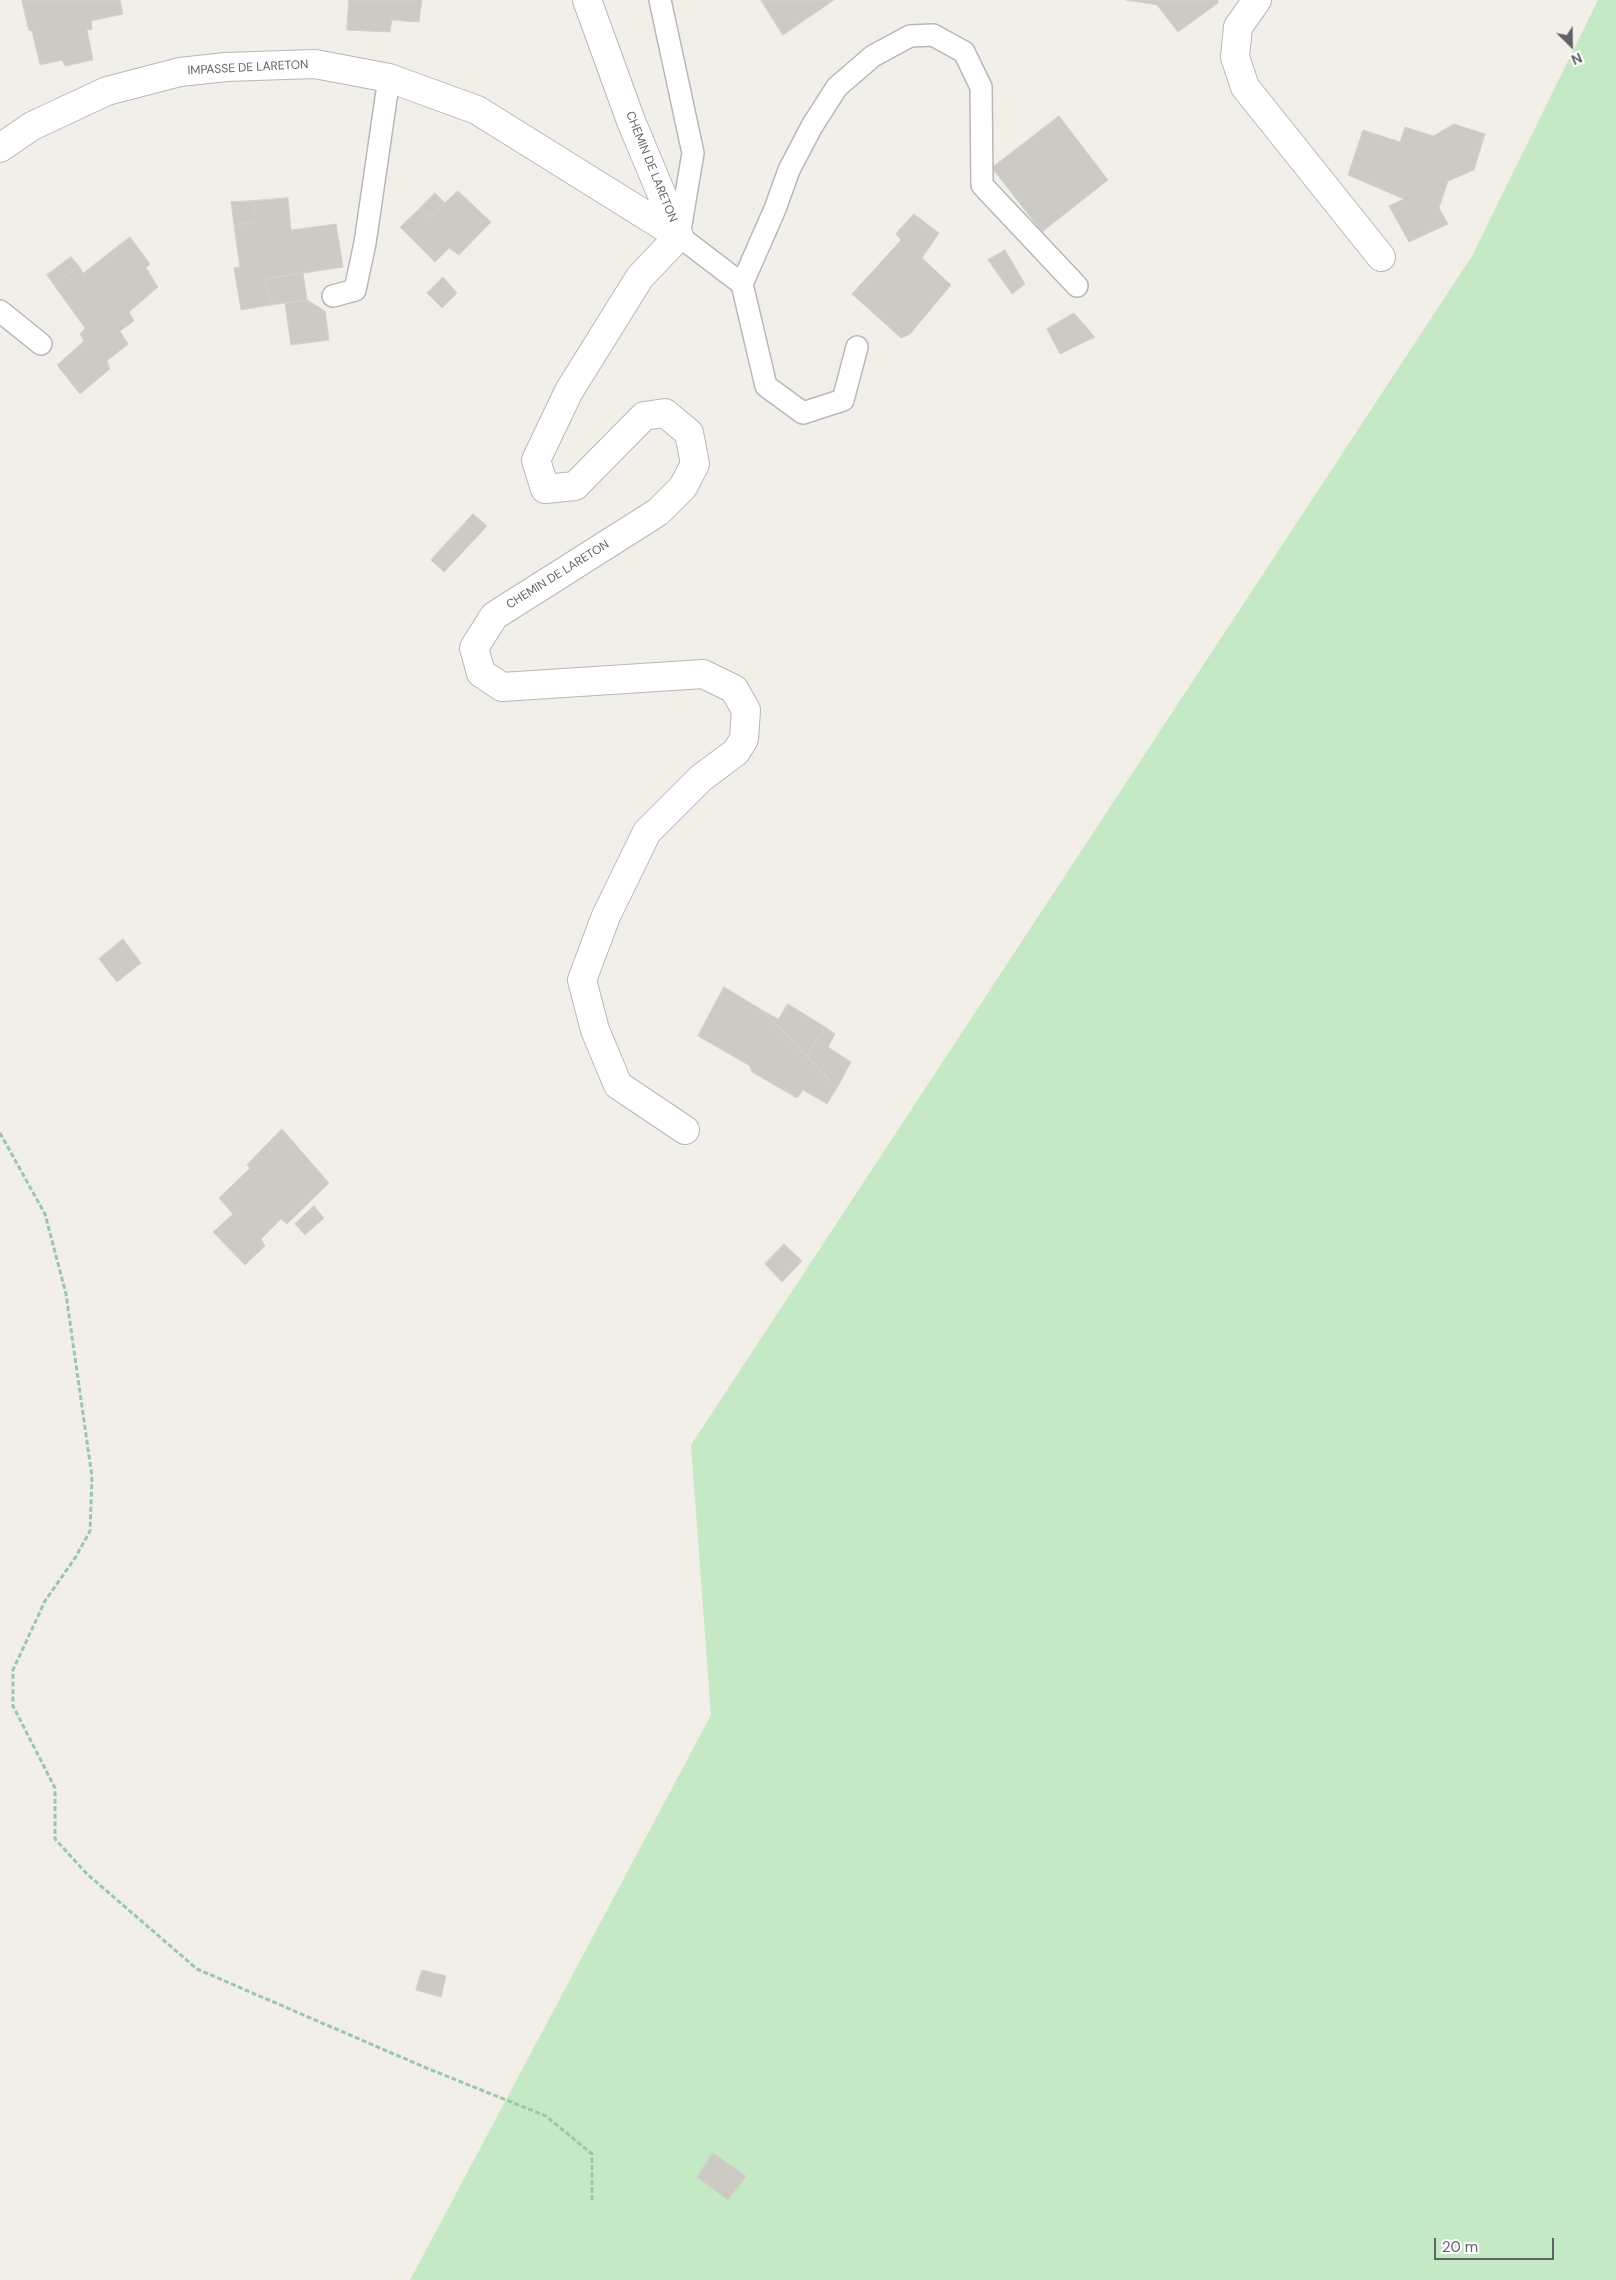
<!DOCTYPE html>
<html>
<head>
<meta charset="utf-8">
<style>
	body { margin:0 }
	#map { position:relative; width:1616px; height:2280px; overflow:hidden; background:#f1efe8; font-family:"DM Sans",sans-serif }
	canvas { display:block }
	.north { position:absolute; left:1546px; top:20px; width:50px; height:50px; -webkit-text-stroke:4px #fff; paint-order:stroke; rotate:157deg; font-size:14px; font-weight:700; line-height:20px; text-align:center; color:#5f6368 }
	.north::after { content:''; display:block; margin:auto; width:18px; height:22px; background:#5f6368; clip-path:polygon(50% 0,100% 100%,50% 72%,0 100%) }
	.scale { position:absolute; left:1434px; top:2238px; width:120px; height:22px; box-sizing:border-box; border:2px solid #5f6368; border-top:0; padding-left:6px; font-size:15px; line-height:18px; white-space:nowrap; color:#5f6368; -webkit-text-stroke:4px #fff; paint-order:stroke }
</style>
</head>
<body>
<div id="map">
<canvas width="1616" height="2280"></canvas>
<div class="north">N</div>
<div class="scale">20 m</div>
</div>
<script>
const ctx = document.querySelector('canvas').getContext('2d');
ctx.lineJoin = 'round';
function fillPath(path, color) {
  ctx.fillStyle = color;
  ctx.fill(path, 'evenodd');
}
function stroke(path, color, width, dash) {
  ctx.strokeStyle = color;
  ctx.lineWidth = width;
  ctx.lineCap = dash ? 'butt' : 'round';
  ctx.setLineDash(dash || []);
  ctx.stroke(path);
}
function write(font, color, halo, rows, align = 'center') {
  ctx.font = font + ' "DM Sans",sans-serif';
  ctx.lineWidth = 4;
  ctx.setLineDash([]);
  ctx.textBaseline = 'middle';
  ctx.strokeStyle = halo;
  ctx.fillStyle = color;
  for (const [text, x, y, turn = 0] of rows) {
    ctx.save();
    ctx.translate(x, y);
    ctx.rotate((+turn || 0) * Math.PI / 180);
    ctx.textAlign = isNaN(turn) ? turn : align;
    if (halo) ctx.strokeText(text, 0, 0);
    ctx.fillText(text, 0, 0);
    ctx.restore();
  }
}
fillPath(new Path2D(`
	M1598,0H1616V2280H410L711,1715L691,1445L1472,256Z`), '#c5e8c5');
const building = new Path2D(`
	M22,0H120L123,14L91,21L92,29L87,30L93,60L65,66L62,60L40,65L32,31L29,30Z
	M349,0H422L419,22L392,20L390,32L347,30Z
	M761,0H834L783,35Z
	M1126,0H1218V3L1178,32L1157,5Z
	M1059,116L1108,180L1042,232L992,168Z
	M1454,124L1485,134L1474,170L1448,181L1439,208L1448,224L1409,242L1389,206L1404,199L1348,175L1363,130L1400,142L1405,127L1433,136Z
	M458,191L491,222L459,255L449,248L435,262L400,227L420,208L429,217Z
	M435,193L445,203L429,217L420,208Z
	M288,198L291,230L336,224L343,267L265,279L271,305L241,310L234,268L240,267L234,225L255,222L253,201Z
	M253,201L255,222L234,225L231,202Z
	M914,214L939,233L922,258L951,285L910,334L901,338L852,294L901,240L896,234Z
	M130,237L150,264L146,268L158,287L129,312L134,321L120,331L128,344L107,361L110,369L80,394L57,365L84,341L80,334L85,328L54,285L79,266L83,273Z
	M1005,250L1025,284L1012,294L988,260Z
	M71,257L79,266L54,285L47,275Z
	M303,273L307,300L271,305L265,279Z
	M443,277L457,293L442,308L427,293Z
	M307,300L325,311L329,340L291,345L285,304Z
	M1074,313L1095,337L1060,354L1047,329Z
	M473,514L487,526L444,572L431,560Z
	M123,939L141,963L117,982L99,959Z
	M724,987L762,1010L837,1088L827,1104L803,1090L797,1098L752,1072L750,1066L698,1036Z
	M788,1004L825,1027L807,1056L762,1010L778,1019Z
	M825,1027L835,1034L828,1047L851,1062L837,1088L807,1056Z
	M282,1129L329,1183L287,1224L281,1219L261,1239L265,1246L245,1265L213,1232L233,1214L219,1198L250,1168L247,1165Z
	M314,1206L324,1218L305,1235L295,1224Z
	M784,1244L802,1261L782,1282L765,1264Z
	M422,1970L446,1976L441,1997L416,1990Z
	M713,2153L746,2176L728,2200L697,2177Z`);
fillPath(building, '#cccac5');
stroke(building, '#d6d1c6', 1);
const service = new Path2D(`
	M660,0L693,153L679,236L742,284L766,386L803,413L843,400L857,347
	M742,284L775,209L789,170L812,126L837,87L873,56L910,36L933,35L964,52L981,87L982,185L1077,286
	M333,296L355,290L365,243L389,78
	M0,311L41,344`);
const minor = new Path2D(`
	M587,0L631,121L679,236
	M1257,0L1238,27L1235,57L1245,87L1381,257
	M0,148L32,126L107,91L180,72L226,67L315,64L389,78L477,110L679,236
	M679,236L640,277L569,391L536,460L545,489L575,486L644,416L665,413L689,433L695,464L683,487L658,512L494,616L474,648L481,673L502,687L703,674L734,689L746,710L744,739L736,752L701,778L647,832L606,916L582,980L595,1030L618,1085L685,1130`);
stroke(service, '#b5b8bc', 24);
stroke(minor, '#b5b8bc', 30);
stroke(new Path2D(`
	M0,1133L45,1214L66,1294L92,1477L90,1531L75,1558L45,1601L13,1670V1706L55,1788V1839L87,1874L197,1969L424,2067L546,2116L592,2154V2200`), '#9cc7a9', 3, [5, 2.5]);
stroke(service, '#fff', 21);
stroke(minor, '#fff', 28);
write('12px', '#5f6368', '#fff', [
	["IMPASSE DE LARETON",248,68,-3],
	["CHEMIN DE LARETON",651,167,68],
	["CHEMIN DE LARETON",558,575,-32]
]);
</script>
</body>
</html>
